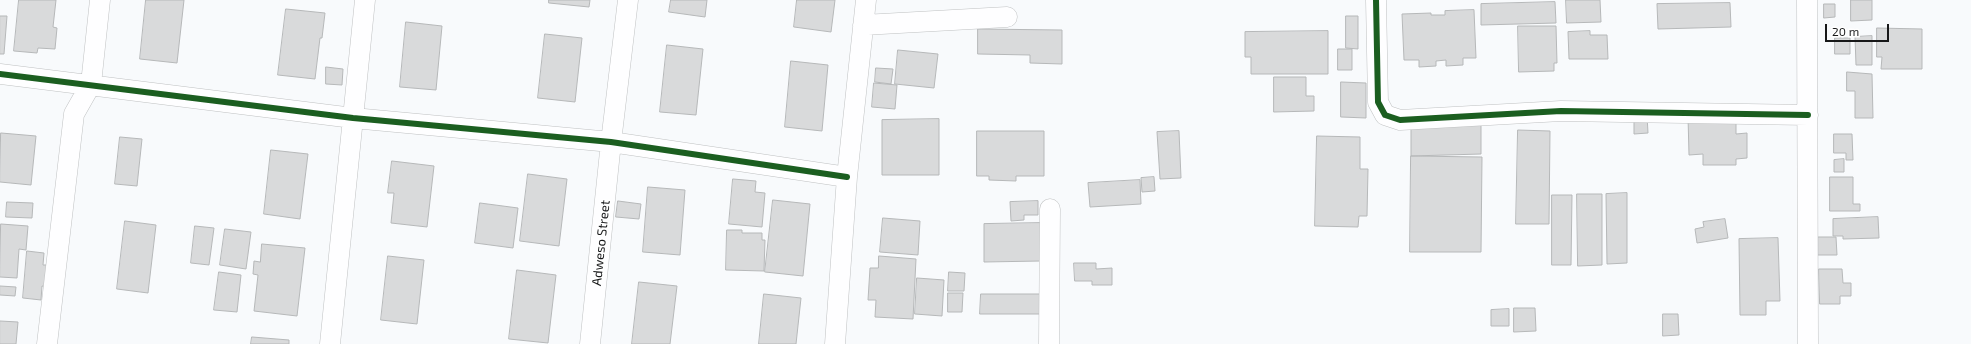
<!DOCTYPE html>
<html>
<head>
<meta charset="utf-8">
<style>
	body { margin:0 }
	#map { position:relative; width:1971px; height:344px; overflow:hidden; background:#f8fafc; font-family:"Exo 2",sans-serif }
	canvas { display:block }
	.scale { position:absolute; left:1825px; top:24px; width:64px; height:18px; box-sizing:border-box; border:2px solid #171819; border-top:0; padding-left:5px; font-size:12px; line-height:14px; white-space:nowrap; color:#171819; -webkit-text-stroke:3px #fff; paint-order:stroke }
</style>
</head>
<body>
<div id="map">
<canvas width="1971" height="344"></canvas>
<div class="scale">20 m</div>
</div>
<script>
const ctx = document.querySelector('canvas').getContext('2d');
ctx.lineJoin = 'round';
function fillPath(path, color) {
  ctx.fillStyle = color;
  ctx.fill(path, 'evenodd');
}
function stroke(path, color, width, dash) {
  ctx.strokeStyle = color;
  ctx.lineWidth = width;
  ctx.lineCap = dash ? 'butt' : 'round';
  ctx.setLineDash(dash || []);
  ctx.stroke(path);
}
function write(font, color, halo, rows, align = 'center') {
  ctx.font = font + ' "Exo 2",sans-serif';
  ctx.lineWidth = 3;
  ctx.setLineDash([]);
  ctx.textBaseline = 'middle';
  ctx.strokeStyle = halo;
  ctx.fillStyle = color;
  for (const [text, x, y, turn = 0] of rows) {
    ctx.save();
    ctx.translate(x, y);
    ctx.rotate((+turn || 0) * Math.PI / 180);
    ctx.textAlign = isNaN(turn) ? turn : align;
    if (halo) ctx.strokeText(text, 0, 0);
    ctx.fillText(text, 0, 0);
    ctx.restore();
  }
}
const building = new Path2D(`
	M19,0H56L53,27L57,28L55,49L38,48L37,53L14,51Z
	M146,0H184L177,63L140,59Z
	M549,0H590L589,7L549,3Z
	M671,0H707L705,17L669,12Z
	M797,0H835L831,32L794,27Z
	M1566,0H1600L1601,22L1567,23Z
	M1851,0H1872V20L1851,21Z
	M1555,2L1556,23L1481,25V4Z
	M1730,3L1731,27L1658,29L1657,4Z
	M1824,4H1835V17L1824,18Z
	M286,9L325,13L322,38H320L315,79L278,75Z
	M1474,10L1476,58H1463V65L1446,66V60L1436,61V66L1419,67V60H1404L1402,14L1431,13V15H1445V11Z
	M0,16H7L4,54H0Z
	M1346,16H1358V49L1346,48Z
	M406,22L442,26L436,90L400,87Z
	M1518,26H1556L1557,63H1554V71L1519,72Z
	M1877,28L1922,29V69H1881L1882,57H1877Z
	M978,29L1062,30V64L1030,63V55L978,54Z
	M1328,31V74H1251V57H1245V32Z
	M1590,31V35H1607L1608,59H1569L1568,32Z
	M545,34L582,38L575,102L538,98Z
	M1872,36V65H1856L1855,37Z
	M1835,38H1850V54H1835Z
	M667,45L703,49L696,115L660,112Z
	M1338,49H1352V70H1338Z
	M898,50L938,54L934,88L895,84Z
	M791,61L828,65L822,131L785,127Z
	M326,67L343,69L342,85L326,84Z
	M876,68L893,69L891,84L875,82Z
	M1847,72L1872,74L1873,118H1855V91H1847Z
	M1274,77H1306V96H1314V111L1274,112Z
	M1341,82L1366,83V118L1341,117Z
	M874,83L897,85L895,109L872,107Z
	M1647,115L1648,133L1634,134V116Z
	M1736,115V134L1747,133V158L1736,159V165H1703V154L1689,155L1688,116Z
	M939,119V175H882V120Z
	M1481,124V154L1411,156V126Z
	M1518,130L1550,131L1549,224H1516Z
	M977,131H1044V176H1016V181L989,180V176H977Z
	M1179,131L1181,178L1160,179L1157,132Z
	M1,133L36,136L31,185L0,182Z
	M1834,134H1852L1853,160H1846V153H1834Z
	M1317,136L1360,137V169H1368L1367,216H1359L1358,227L1315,226Z
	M120,137L142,139L137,186L115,184Z
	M271,150L308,154L300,219L264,214Z
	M1411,156L1482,157L1481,252H1410Z
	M1844,159V172H1834V160Z
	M392,161L434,166L427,227L391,223L394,193H388Z
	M528,174L567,179L559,246L520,241Z
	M1154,177L1155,191L1142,192L1141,178Z
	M1830,177H1853V204H1860V211H1830Z
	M733,179L756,181L755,192L765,193L762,227L729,224Z
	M1140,180L1141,204L1090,207L1088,183Z
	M648,187L685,190L680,255L643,252Z
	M1627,193V263L1607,264L1606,194Z
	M1577,194H1602V265L1578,266Z
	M1552,195H1572L1571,265H1552Z
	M773,200L810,204L803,276L765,272Z
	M618,201L641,204L639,219L616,217Z
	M1038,201V215H1024V220L1011,221L1010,202Z
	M7,202L33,203L32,218L6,217Z
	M480,203L518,208L513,248L475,243Z
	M1878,217L1879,238L1843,239V236H1833V219Z
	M883,218L920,221L918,255L880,252Z
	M1725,219L1728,238L1697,243L1695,229L1704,227L1703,222Z
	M125,221L156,225L148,293L117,289Z
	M1041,223V261L984,262V224Z
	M1,224L28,226L26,250L19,249L17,278L0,277Z
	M195,226L214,228L209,265L191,263Z
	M225,229L251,232L246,269L220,265Z
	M727,230H742V233H762V240H765L764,271L726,270Z
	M1818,237H1836L1837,255H1818Z
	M1778,238L1780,301H1766V315H1740L1739,239Z
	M262,244L305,248L297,316L254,311L258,275L253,274L254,261L260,262Z
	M27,251L44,253L43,265H49L48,287L42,286L41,300L23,298Z
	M388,256L424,260L417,324L381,320Z
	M879,256L916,259L913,319L875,317L876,300H868L870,268H878Z
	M1074,263H1096V269L1112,268V285H1092V281H1075Z
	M1819,269H1842L1843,283H1851V296H1840V304H1820Z
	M517,270L556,275L548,343L509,339Z
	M219,272L241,275L237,312L214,310Z
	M949,272L965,273L964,291H948Z
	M917,278L944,280L942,316L915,314Z
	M639,282L677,286L670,344H632Z
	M0,286L16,287L15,296L0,295Z
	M948,293H963L962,312H948Z
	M764,294L801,298L796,344H759Z
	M981,294H1042V314H980Z
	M1514,308H1535L1536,331L1514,332Z
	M1509,309V326H1491V310Z
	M1663,314H1678L1679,335L1663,336Z
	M0,321L18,322L16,344H0Z
	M252,337L289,340V344H251Z`);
fillPath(building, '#d9dadb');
stroke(building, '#b6b8b9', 1);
const street = new Path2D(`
	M1376,0L1378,102L1385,115L1400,120L1561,111L1808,115
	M1807,0L1808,344
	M863,25L1007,17
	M0,74L353,118L611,142L847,177
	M47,344L74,114L91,84L100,0
	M330,344L365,0
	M590,344L611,142L628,0
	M835,344L847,177L866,0
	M1049,344L1050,209`);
stroke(street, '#bfc1c2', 21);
stroke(street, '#fefeff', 20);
stroke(new Path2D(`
	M1376,0L1378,102L1385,115L1400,120L1561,111L1808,115
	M0,74L353,118L611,142L847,177`), '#1b5e20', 6);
write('13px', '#171819', '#fff', [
	["Adweso Street",601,243,-84]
]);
</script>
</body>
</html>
